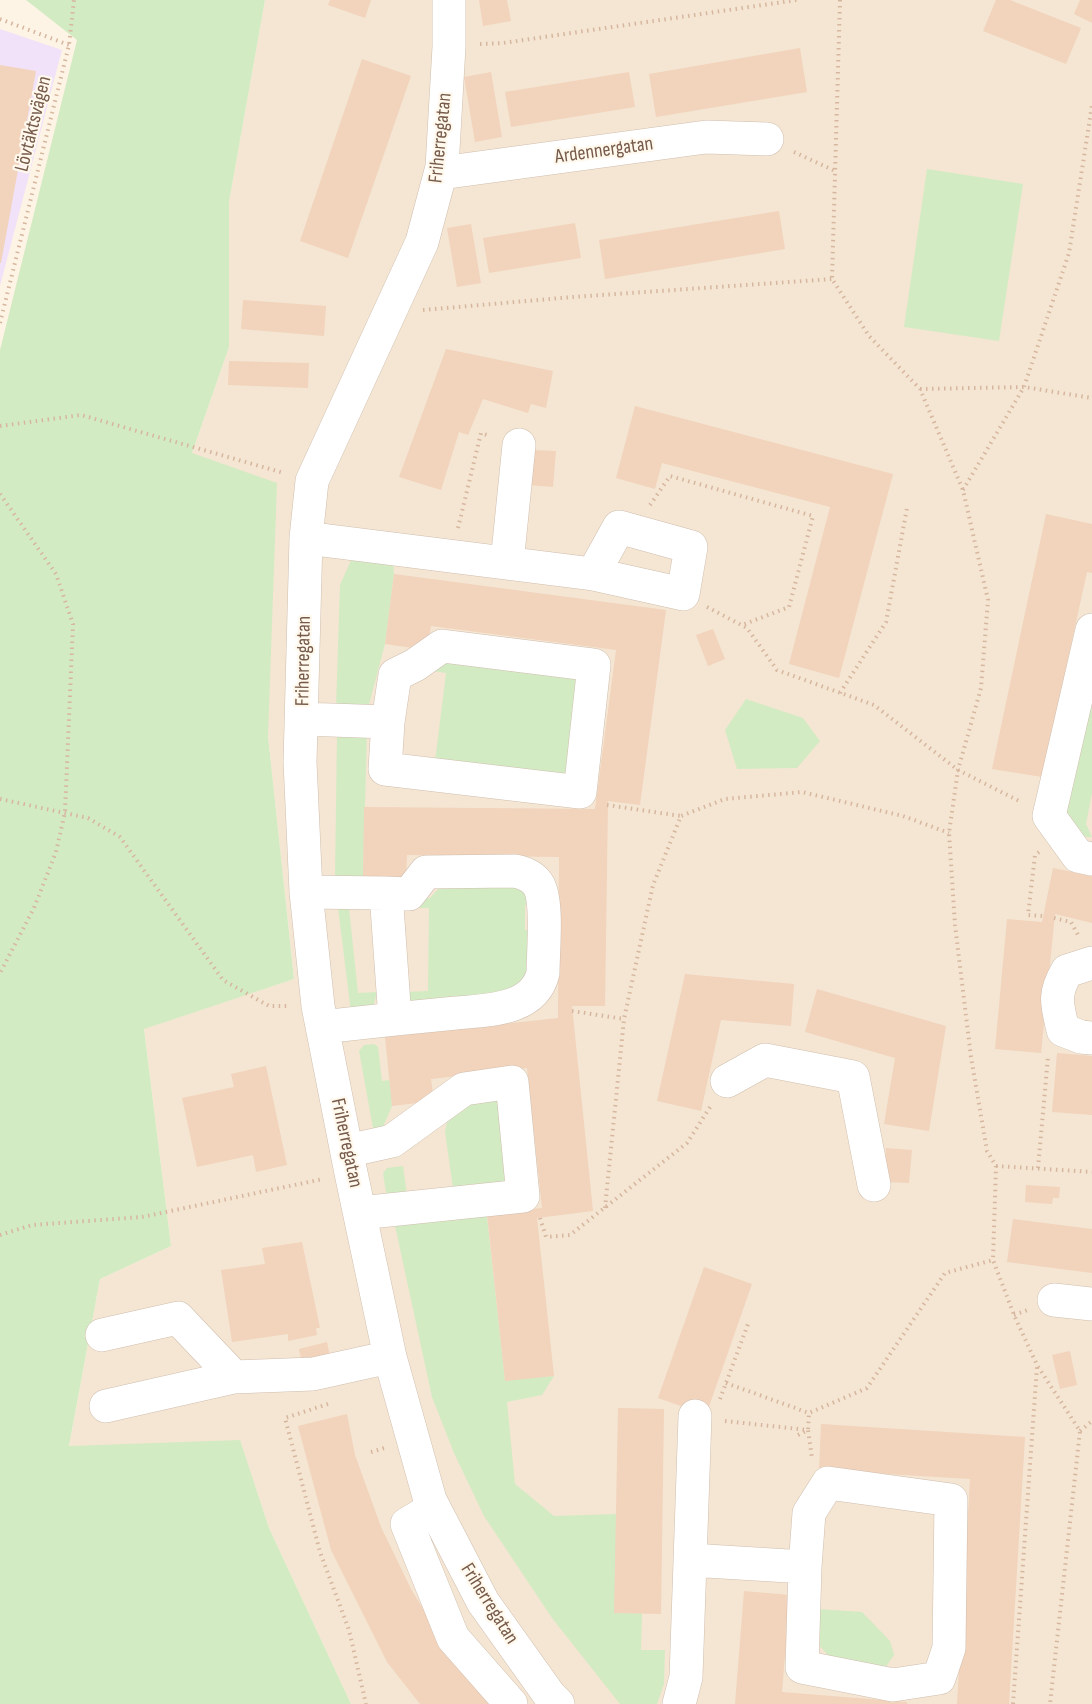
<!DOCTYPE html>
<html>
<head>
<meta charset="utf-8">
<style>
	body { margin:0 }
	canvas { display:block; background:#fdf4e5 }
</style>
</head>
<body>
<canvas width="1092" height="1704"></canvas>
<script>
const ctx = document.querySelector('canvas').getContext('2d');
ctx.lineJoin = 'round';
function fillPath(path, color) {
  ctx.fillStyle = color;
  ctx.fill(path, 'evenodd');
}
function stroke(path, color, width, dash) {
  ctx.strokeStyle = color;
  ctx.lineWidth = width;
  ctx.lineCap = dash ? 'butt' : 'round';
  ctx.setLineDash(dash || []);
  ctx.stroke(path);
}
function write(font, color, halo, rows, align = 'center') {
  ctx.font = font + ' "Sofia Sans Condensed",sans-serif';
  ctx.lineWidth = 4.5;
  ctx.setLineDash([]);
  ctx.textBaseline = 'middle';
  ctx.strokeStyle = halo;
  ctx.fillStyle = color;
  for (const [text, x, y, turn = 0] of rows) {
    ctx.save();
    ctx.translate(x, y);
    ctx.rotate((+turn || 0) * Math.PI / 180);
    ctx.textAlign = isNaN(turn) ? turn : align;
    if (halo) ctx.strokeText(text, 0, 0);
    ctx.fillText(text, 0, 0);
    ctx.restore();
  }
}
fillPath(new Path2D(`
	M265,0H1092V1704H351L269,1528L240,1441L69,1447L100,1279L171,1246L144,1028L294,979L268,736L192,453L229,347V202Z`), '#f4e6d3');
fillPath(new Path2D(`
	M0,29L62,50L0,286Z`), '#f1e2f9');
fillPath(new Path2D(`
	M26,0H265L229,202V347L192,453L277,483L268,736L294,979L144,1029L171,1246L100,1279L69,1446L240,1440L269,1528L351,1704H0V350L77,40Z
	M927,169L1023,184L999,341L904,327Z
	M352,558L393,561L394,574L385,644L368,708H336L340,585Z
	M461,656L578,675L570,773L557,782L435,761L446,673L426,670Z
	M746,699L803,718L820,741L797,768L737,769L725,730Z
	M1092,702V793L1086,824L1092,837C1077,839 1070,822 1062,812Z
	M337,731L367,732L363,878H335Z
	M447,879L512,880L535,905H525V930H535V966L521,991L407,1009L405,992L428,991L429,908H406L407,899L430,898Z
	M337,900L349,909L358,993L377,992L372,1011L351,1012Z
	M374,1044L378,1047L382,1081L390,1080L392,1106L383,1127L373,1128L359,1051L364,1045Z
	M495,1094L506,1104L511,1183L454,1195L445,1132L450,1108Z
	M403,1166L407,1194L388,1205L383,1173L387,1168Z
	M486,1208L505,1380L554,1376L542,1395L507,1402L515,1484L554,1516L616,1514L642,1614L641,1650H665L664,1684L657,1704H620L552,1618L484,1516L454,1453L432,1397L394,1221Z
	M817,1609L862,1612L890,1641L894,1655L885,1668L831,1659L820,1646Z`), '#d3ebc3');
fillPath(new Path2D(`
	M330,0H371L365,18L328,5Z
	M479,0H507L511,21L483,26Z
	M996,0H1010L1081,28L1066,64L983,31Z
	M1080,0H1092V23L1074,14Z
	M800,48L807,92L656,117L649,74Z
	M362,59L411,76L348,258L300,241Z
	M0,65L36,71L1,263H0Z
	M491,72L502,137L475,142L464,77Z
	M629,72L635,107L511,127L505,92Z
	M779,211L785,249L605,279L599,240Z
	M575,223L581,258L489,273L483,238Z
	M471,224L481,283L457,287L447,228Z
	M243,300L326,306L324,336L241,329Z
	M446,349L553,371L546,408L531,404L528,413L483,399L468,435L459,432L441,490L399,477Z
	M229,361L309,363L308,388L228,385Z
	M635,406L893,474L839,678L789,664L830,507L662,463L655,489L616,478Z
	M530,450L556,451L553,487L528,485Z
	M1046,514L1092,524V573L1087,572L1042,777L992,769Z
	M394,574L666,610L640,805L608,801L605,1006H572L593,1211L537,1218L554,1376L505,1381L487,1214L542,1208L527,1068L431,1079L434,1101L392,1106L385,1037L558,1018L559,857L407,855L406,879L363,878L364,807L595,809L616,650L431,626L427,650L385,644Z
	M713,629L725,659L708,666L696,635Z
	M1053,868L1092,876V923L1055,914L1041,1053L995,1049L1007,919L1042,922Z
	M685,974L794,984L791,1026L721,1020L701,1111L657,1101Z
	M817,989L946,1026L929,1131L884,1124L895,1058L805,1032Z
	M1057,1053L1092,1056V1115L1052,1112Z
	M266,1066L287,1165L256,1172L253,1155L197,1167L182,1098L234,1087L231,1074Z
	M886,1148L912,1150L909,1183L884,1182Z
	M1026,1185L1060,1187L1059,1198H1053L1052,1204L1025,1202Z
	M1013,1219L1092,1229V1273L1007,1262Z
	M302,1242L320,1328H316L317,1335L288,1341V1334L232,1342L221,1270L265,1264L262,1248Z
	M704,1267L752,1284L706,1415L658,1398Z
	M327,1342L331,1361L303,1367L299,1349Z
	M1070,1351L1077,1385L1060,1389L1052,1355Z
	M618,1408L664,1409L661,1614L614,1613Z
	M347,1414L355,1455L381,1527L411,1589L445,1645L490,1704H420L387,1662L331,1550L298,1426Z
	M821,1424L1025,1437L1009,1704H957L970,1479L819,1470Z
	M744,1591L790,1595L782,1692L907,1702V1704H735Z`), '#f2d3bc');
const minor = new Path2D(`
	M449,0V47L442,167L422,242L312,481L306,538L300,762L306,892L318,1006L351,1173L390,1357L430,1500L483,1602L550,1696L558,1704
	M441,173L706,137L767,139
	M306,538L593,574L683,594L691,547L619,527L593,574
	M507,563L519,445
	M1092,630L1049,816L1078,856L1092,859
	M302,719L388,722L395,675L415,665L442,646L594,665L580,792L385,769L388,722
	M306,892L386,893L395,1019L322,1027
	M386,893L409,894L426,872L515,871C525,873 534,877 539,886C548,903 543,953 543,973C534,1011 487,1010 456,1013C436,1015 415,1017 395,1019
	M1092,963L1067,971C1053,995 1057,1004 1063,1030L1081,1037L1092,1038
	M727,1081L765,1060L853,1077L874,1185
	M347,1151L392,1141L464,1089L512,1082L523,1196L360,1213
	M1054,1300L1092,1304
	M102,1335L178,1318L234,1377
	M106,1406L234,1377L313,1374L390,1357
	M434,1508L407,1524L453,1638L511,1704
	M690,1560L805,1567L802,1667L893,1685L939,1678L949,1648L951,1500L828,1483L809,1513L805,1567
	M679,1704L686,1677L695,1416`);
stroke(minor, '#d0beae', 34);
stroke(new Path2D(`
	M840,0L832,279L869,336L920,389L963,490L988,600L981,688L958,770L949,833L955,925L971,1057L987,1151L996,1166L993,1260L1014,1315L1037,1365L1080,1431L1050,1704
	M0,19L69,45
	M480,44L503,43L797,0
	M794,152L835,171
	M423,310L573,297L832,279
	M0,323L69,45L74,0
	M920,389L1024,387L1092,398
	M0,426L81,415L284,473
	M963,490L1024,387L1069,253L1092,105
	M0,494L56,574L73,624L65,812L56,852L34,908L0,973
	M650,505L670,476L813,516L789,607L742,625
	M458,528L481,433L490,436
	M707,607L747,628L777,670L874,705L958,770L1021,802
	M840,693L886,622L907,508
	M0,799L88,818L120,837L223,980L269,1006H290
	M607,805L681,816
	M1039,852L1035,855L1028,915L1043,916
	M1054,918L1071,922L1079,937
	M572,1011L624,1019
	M996,1166L1092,1172
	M1038,1168L1048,1057
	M605,1208L624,1019L653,885L681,816L725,799L802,792L903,816L949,833
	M540,1218L546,1237L570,1235L687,1143L712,1104
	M0,1235L32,1225L142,1217L323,1179
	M1014,1315L1028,1310
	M726,1383L809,1413
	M720,1399L748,1324
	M328,1404L285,1418L320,1552L349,1630L366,1704
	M725,1421L808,1430L812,1458
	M1080,1431L1092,1421
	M798,1435L808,1430L809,1413L867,1388L945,1273L993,1260
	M371,1452L384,1448
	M1013,1704L1037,1367`), '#d7b69f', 4, [1.5, 4.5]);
stroke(minor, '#fff', 33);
write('20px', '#765a4a', '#fff8ec', [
	["Lövtäktsvägen",34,124,-76],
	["Friherregatan",441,138,-84],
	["Ardennergatan",604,151,-8],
	["Friherregatan",304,661,-89],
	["Friherregatan",346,1143,78],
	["Friherregatan",489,1604,58]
]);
</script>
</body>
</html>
